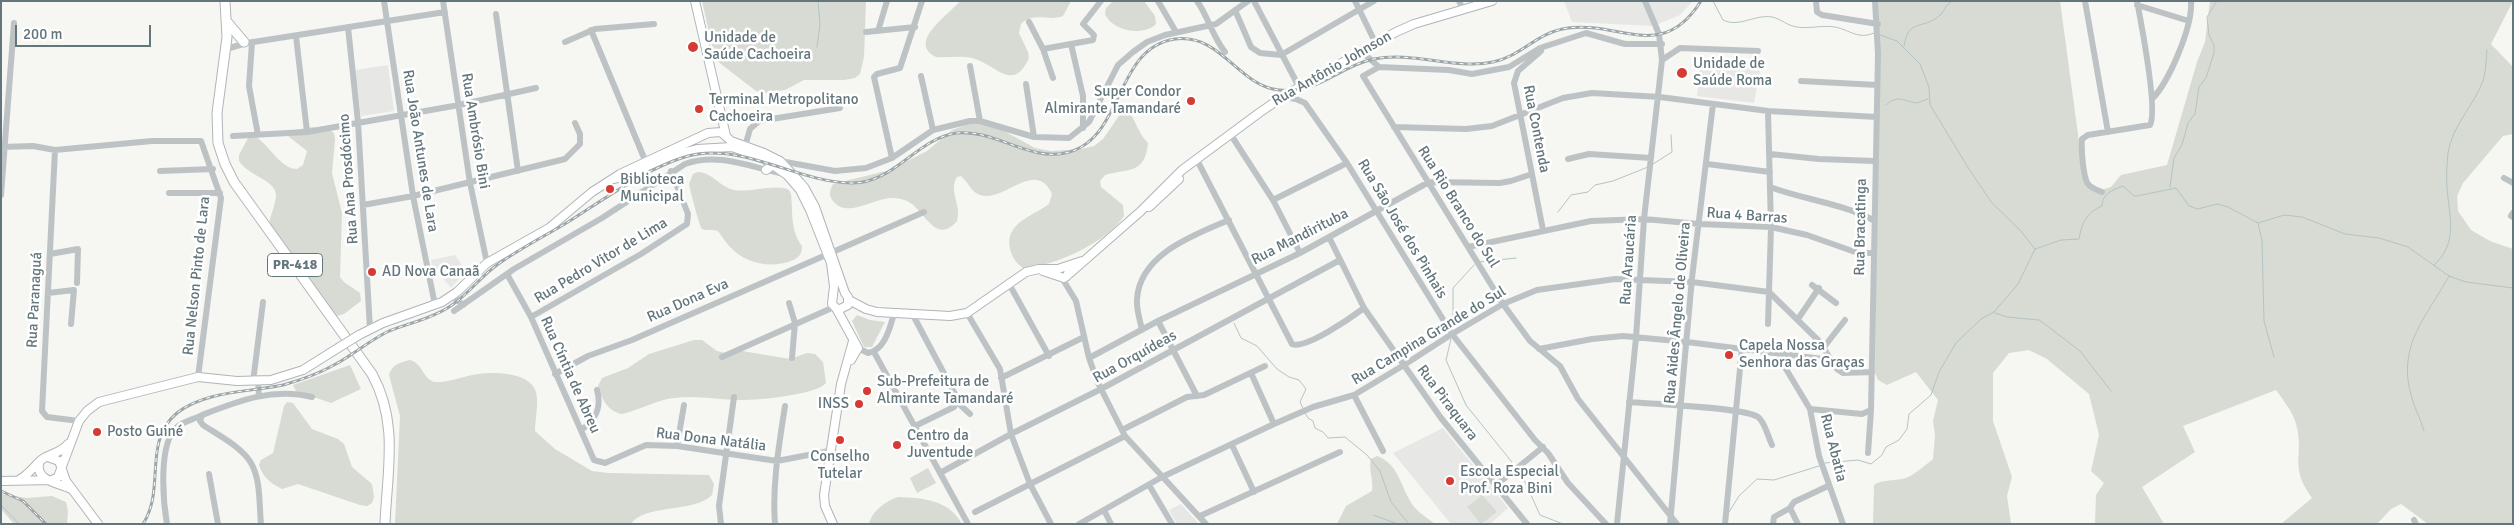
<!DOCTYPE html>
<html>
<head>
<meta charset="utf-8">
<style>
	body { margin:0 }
	#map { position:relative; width:2514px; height:525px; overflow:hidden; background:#f6f6f3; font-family:Signika,sans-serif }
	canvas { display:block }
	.frame { position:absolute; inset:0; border:2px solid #63767c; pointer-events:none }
	.scale { position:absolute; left:15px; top:25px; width:136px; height:22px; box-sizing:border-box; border:2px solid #63767c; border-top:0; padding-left:6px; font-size:15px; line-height:18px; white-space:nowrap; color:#63767c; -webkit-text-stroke:4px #fff; paint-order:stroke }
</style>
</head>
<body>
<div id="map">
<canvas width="2514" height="525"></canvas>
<div class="frame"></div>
<div class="scale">200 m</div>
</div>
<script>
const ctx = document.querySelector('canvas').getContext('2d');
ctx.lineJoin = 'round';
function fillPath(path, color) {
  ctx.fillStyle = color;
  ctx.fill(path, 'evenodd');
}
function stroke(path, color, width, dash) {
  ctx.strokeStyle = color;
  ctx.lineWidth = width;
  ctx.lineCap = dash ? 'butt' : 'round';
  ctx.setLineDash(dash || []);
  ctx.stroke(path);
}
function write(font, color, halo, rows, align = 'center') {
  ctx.font = font + ' Signika,sans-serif';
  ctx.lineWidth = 5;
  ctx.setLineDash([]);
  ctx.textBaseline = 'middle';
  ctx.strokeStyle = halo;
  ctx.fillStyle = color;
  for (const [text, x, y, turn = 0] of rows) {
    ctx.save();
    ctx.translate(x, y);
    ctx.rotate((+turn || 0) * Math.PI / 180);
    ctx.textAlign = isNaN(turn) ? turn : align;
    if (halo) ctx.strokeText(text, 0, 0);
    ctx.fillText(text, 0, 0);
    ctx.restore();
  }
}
fillPath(new Path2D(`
	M1564,1H1693L1680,15L1653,26L1572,22Z
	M1700,62L1747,64L1760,71L1754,103L1697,96Z
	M388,65L394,111L361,116L355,70Z
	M455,255L466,271L451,288L432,265L431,260Z
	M1443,428L1508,508L1490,524H1451L1393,453Z
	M1181,504L1199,524H1177L1169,510Z`), '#e7e7e6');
fillPath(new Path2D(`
	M702,1H866L864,57L860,74L855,78L844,80H804L785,90L764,93L756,91L717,61L713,50Z
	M960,1H1071L1063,16C1048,22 1035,11 1021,24L1019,33L1028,52L1029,58C1013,93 996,65 975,59C963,55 949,58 936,57C906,42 951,13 960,1Z
	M1113,1H1144L1155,16L1156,24C1143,37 1112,31 1105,14L1106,8Z
	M1878,1H2060L2082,164L2086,181L2101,190L2111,187L2121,175L2167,165L2197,62L2205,42L2210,1H2513L2491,44L2513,67V134L2503,136L2463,183L2457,196L2458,211L2471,230L2490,241L2513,249V524H2428L2401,504L2391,509L2377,524H2281L2312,498C2288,465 2305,455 2296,424C2293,412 2283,400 2276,390L2183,426L2195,452L2142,487L2164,524H2095L2096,495L2104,483L2091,471L2099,435L2089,394L2047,359L2029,350L2009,353L1993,373V421L2012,477L2007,496L2011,524H1873L1874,485C1883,479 1896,481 1906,478C1916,474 1925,465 1933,459L1935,435L1933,421L1938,400L1916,372L1887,385L1878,380L1875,373Z
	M1123,110H1128C1136,121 1138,133 1148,143C1145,175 1128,168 1105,175L1100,181L1101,187L1123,205L1124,216C1107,242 1054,267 1023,268C1016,263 1012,257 1010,249C1004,223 1033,216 1049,204L1052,194C1035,158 1005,203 980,195C972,193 968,182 961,176L957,177C948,191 962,205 957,221C935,247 924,208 907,201C900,198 891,197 884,199C869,202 846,217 833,201C828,195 830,190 833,184L890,170L927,151L952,130L972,123H981L1004,131L1035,148L1051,151L1082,149L1094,146L1103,139Z
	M312,127L328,129L334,133L335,139L332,173L342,213L340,277L344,282L360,293L361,301L344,314L333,317L269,225C270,215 276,205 276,194C275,180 247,175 239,161V155L248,138L256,137C270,146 281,169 297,169L303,165L307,151L288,136L289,131Z
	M698,172C713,173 720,187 734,190C749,193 777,183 789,190L791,194C793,213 790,230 802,246C802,256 797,259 788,262C768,268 745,263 730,247C725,242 722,236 718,231C713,229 707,231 702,229C700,228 690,190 689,184L693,174Z
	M857,315L870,320L885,322L872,347H864L852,321Z
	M694,340H702L717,351L725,353L742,351L790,359L807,353L815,354L823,362L826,383C817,395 752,401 736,400C715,399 695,395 674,398C656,400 640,410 622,414C609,412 601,399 598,386L602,378L628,368L649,354Z
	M410,360C423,363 423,380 435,382C447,383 461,377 473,375C490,371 530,371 536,392C539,404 535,419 535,431L555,449L592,471L608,473L709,475L714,484L712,495C695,513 643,504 631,524H395L400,416L389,375C392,364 400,363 410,360Z
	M350,365L361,389L331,403L296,391L293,385Z
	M287,402L293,403L312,429L338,439L344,444L352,467L372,484L374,497L372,503L367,506L360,505L298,484L282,489C270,483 263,477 259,465L261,460L273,453L284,406Z
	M1377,456C1401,464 1401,493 1416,509C1422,515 1429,519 1435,524H1337L1346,506L1372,491C1374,480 1368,470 1371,459Z
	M928,468L936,483L917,493L910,478Z
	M1,494L27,498L52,496L66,502L68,511L67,524H14L1,509Z
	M1482,495L1497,512L1481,524L1467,507Z
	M898,497C924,498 949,500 962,524H869C872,511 886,501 898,497Z`), '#d7dbd3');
stroke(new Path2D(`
	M1713,1L1723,20C1739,28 1755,14 1772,17C1781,19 1788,26 1797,27C1809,29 1822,25 1835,27C1850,30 1858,40 1874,33
	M1880,35L1897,41L1920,64L1929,87L1930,105L1969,169L1992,203L2020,230L2035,249
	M1904,46C1908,18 1923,30 1939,16C1945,11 1945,5 1952,1
	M817,47L820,24L818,1
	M1886,105C1898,94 1903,101 1917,103L1928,99
	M1653,164L1672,152L1671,135
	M2170,187L2174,158L2182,145L2188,123L2195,114L2199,87L2206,78L2214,53V45L2209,35L2207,17L2217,1
	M1558,212L1571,195L1588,192L1595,185L1613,181L1648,167
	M2258,223L2262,240L2264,321L2274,357
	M1479,262L1516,258
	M2434,265C2459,242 2449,217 2447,187C2446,176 2447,164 2448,153C2452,126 2474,105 2483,81C2486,72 2486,60 2487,50
	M1995,313L2007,317L2039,320L2046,325L2080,351L2111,391
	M1234,323L1241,338L1257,346L1277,369L1289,377L1299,380L1306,389L1300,402L1303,408
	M1453,326V288L1474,265
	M1451,339L1446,360L1466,405L1515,466
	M1305,413L1308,418L1313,421L1315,428L1323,432L1328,438L1345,437L1367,455L1380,471L1391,502L1409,524
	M2424,431C2421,419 2414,408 2411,395C2397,345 2427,316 2449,276
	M1825,463L1858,460L1871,464L1882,455L1886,447L1899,440L1907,429L1909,414L1931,395L1939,372L1956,343L1981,319L1994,312L2018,284L2035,249L2061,240L2079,239C2082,223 2086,213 2102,206C2102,194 2112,190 2123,186L2134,196H2137L2176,188L2189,206L2198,209L2217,204L2228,207L2258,223L2284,215L2302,217L2345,234L2379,238L2408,247L2449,276L2466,282L2513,288
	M1520,471L1540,515L1563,524
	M1,505L19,524
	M1729,512L1739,496L1757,479L1774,480L1819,466
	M1373,515L1398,524`), '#b4c3c4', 1);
const major = new Path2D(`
	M695,1L726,136
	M766,170L770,167L771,163
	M1149,207L1179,179
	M1043,271L1064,278L1067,276L1069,271
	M1069,274L1141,211L1182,170L1259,113L1282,97L1396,32L1414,24L1492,1
	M849,300L866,309L877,312L950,316L967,313L1026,272L1039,269H1058L1082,261
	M836,308L858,348L851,360
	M359,335L383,323L442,302L457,292L487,263L549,228L592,192L620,174L708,133L721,132L731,141L764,153L780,161L795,177L804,187L815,207L845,293L848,297V305L838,310L832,304L834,286L831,263L810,210L800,190L787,175L763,158L732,147L697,149L671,156L622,177L613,179
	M48,457L59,461L66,481L98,524
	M39,464C36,481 59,483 71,489
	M20,479C30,474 36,463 44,458C53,453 62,452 68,444
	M1,481L52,480L58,477L79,421L87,411L99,402L198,377L237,381L271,380L303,370L338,348
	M833,524L825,506L824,495L841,384L853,341`);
const highway = new Path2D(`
	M225,1L227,37L217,113L218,143L225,164L234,182L372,374C399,423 387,471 385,524
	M228,23L244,42`);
stroke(major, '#afb5b8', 10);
stroke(highway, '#b1b6b8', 11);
stroke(new Path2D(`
	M384,1L413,196L435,305
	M443,1L470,183L487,263
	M1158,1L1176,32
	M1197,1C1209,18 1212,36 1225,52
	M1254,1L1299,87
	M1355,1L1376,44
	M1459,1L1463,9
	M1816,1L1817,12L1822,15L1878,24
	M2085,1L2108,132
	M2137,5L2189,21
	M1235,10L1251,47L1260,53L1281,55L1374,1
	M496,14L518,171
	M1029,22L1043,49L1053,78
	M348,27L358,122L370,329
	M591,30L647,165
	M878,31L887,1
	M866,32L915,27
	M296,36L307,132
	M252,42L249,86L258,135
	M565,42L595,29L654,24
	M1071,44L1083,96V128
	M226,49L247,43L445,12
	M1043,49L1093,40L1094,35L1083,24L1101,1
	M1541,51L1518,71L1514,83L1543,230
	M1362,52L1379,67L1449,70L1472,74L1509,67L1540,48L1586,33L1625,44H1662
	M1662,60L1680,48L1758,51
	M970,66L980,121
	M1379,67L1363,76L1503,304L1530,341L1560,366L1578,399L1677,524
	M921,76L933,130
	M1801,81L1877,85
	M1026,84L1034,137
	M1282,97L1296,99L1305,103L1347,163L1452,334L1535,440L1548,453L1568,483L1606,524
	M2152,99C2169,82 2193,26 2191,1
	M1768,111L1771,227L1768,324
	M1394,127L1466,129L1492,126L1563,98L1592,93L1660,97L1768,111L1877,117
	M1231,135L1273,200L1300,253
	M233,136L307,132L459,105L536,88
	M1,147L33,146L55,150L152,141H201L221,198L198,377
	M55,150L42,411L47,417L79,421
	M744,150L750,129L759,121L840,108
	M1770,154L1819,159L1875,161
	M892,158L874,77L877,74L900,68L922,1
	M1568,159L1589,154L1651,158
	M1197,160L1292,344C1305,350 1352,317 1364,308
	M780,161L835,171L866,168L892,158L933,130L970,121H980L1034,137L1069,138L1089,122L1118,65L1133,52L1147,42L1165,35L1216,24L1248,1
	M1707,164L1770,172
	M160,171L213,169
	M2504,178L2513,183
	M1770,187C1805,200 1841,203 1873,220
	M2102,192C2097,190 2091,188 2088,184C2083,177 2081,148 2082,139L2088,135L2150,125C2158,111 2141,22 2137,1
	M169,193H220
	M1,195L14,23
	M1273,200L1347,163
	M363,205L413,196L565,159L580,144V134L575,123
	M2513,213L2511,216L2513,217
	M1329,237L1364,308L1441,418L1527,524
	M1468,247L1591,221L1644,219L1699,224L1771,227L1807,235L1858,253H1873
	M50,254L78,249L77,283
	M507,274L531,317L594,460L605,463L646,445L677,446L777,461L829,451
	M1062,278L1076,301L1089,358L1098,383L1125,436L1206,524
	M1008,282L1049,356
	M1812,285L1836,303
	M48,293L74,290L71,324
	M452,296L463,305
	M789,303L795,323L792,358
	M454,311L514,269L602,218L685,164C718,152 750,167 784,174
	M914,313V317L956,396L957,402L954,407L915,426
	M967,313L1000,369L1011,434L1030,484L1051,524
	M531,317L641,254L687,224L688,214L671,171
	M1798,319L1819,288
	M1158,321L1197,396
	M1142,330C1140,320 1136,309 1137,299C1140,254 1194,235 1229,220
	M1824,347L1845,320
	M858,348L868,353C884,350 889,331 893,317
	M1539,349L1592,339L1623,336L1687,342L1830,360
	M874,352L968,524
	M1781,354L1786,369L1810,409L1819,456L1843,524
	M722,357L834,307
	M1089,358L1158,321L1300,253L1429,182L1500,183L1511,181L1532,174
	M1251,373L1274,424
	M555,374L588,356L632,340L924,212
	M1001,378L1084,337
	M258,381L259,396
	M253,382L263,302
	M1354,395L1383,451
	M957,402L970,414
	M1629,402C1653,404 1743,407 1758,417C1765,422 1768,437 1772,445
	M1810,409L1862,414L1871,410
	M581,430C596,420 602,408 597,390
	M1122,430L1187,397L1204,395L1265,366
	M1232,445L1254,492
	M677,446L684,405
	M1868,453L1871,410L1878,54L1875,1
	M940,473L1011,434L1101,389L1340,260
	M209,474L218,524
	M1149,485L1172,524
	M1495,486L1543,447
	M1790,508L1798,524
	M1104,510L1111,524
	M975,512L1125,436
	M1200,516L1340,452
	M2414,520L2416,524
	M167,524C163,501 158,443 177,427C184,421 195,419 202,415
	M261,524C259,505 261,480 251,463C242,447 218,435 203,425L200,421L202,415C238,401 273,387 312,397
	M721,524L719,506L734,397
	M775,524C772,485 779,445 785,406
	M1079,524L1162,477L1274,424L1313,407L1354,395L1404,365L1452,334L1503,304L1537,290L1615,279L1692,282L1769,292L1819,341L1837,369L1843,373L1872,372
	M1617,524L1636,338L1644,219L1662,60L1659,34L1645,1
	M1670,524L1692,278L1713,104
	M1725,524L1742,348
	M1773,524L1774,517L1790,508L1794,502L1828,486`), '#bdc3c5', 6);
stroke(major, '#fff', 8);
stroke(highway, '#fff', 9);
const rail = new Path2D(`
	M1,491L23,501L46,524
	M143,524C166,489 142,442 177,413C204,391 250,392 283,385C301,380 318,374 334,365C353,355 370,340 389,331C409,323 431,319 449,307C467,296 480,277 497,265C519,249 545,236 568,222C603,200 658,160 698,154C750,147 800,182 851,183C894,184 917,138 957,133C994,129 1029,161 1065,153C1125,141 1113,48 1175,39C1221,33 1238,86 1279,90C1319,94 1339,66 1374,59C1413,51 1454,70 1493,62C1522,56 1537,32 1568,28C1620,21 1662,63 1701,1`);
stroke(rail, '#9da6a9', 3);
stroke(rail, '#fff', 1, [4]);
const majorBridge = new Path2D(`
	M338,348L359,335`);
stroke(majorBridge, '#afb5b8', 10, []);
stroke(majorBridge, '#fff', 8);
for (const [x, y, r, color] of [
	[693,47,6,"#d53a34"],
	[1682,73,6,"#d53a34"],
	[1191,101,5,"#d53a34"],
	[699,109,5,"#d53a34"],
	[610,189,5,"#d53a34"],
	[372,272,5,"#d53a34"],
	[1729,355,5,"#d53a34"],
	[867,391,5,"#d53a34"],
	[859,404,5,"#d53a34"],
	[97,432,5,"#d53a34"],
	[840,440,5,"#d53a34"],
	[897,445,5,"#d53a34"],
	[1450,481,5,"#d53a34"]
]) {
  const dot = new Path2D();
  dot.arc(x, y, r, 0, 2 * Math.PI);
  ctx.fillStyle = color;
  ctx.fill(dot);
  stroke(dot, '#fff', 2);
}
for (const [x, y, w] of [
	[295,265,55]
]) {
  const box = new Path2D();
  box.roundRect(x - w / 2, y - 11.5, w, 23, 4);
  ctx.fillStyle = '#fff';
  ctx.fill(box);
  stroke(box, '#63767c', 1);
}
write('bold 14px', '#63767c', null, [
	["PR-418",295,265]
]);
write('15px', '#63767c', '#fff', [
	["Unidade de",704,38],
	["Saúde Cachoeira",704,55],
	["Unidade de",1693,64],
	["Saúde Roma",1693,81],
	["Super Condor",1181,92,"right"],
	["Almirante Tamandaré",1181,109,"right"],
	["Terminal Metropolitano",709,100],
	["Cachoeira",709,117],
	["Biblioteca",620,180],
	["Municipal",620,197],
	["AD Nova Canaã",382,272],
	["Capela Nossa",1739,346],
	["Senhora das Graças",1739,363],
	["Sub-Prefeitura de",877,382],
	["Almirante Tamandaré",877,399],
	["INSS",849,404,"right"],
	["Posto Guiné",107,432],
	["Centro da",907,436],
	["Juventude",907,453],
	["Conselho",840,457,"center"],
	["Tutelar",840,474,"center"],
	["Escola Especial",1460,472],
	["Prof. Roza Bini",1460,489]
], 'left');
write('15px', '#63767c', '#fff', [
	["Rua Antônio Johnson",1332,69,-30],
	["Rua Contenda",1536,129,79],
	["Rua Ambrósio Bini",475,131,81],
	["Rua João Antunes de Lara",420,151,81],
	["Rua Ana Prosdócimo",349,179,-94],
	["Rua Rio Branco do Sul",1458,207,58],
	["Rua 4 Barras",1747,216,4],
	["Rua Bracatinga",1861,227,-89],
	["Rua São José dos Pinhais",1402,229,59],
	["Rua Mandirituba",1300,237,-27],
	["Rua Araucária",1629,260,-86],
	["Rua Pedro Vitor de Lima",601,261,-31],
	["Rua Nelson Pinto de Lara",197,276,-84],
	["Rua Paranaguá",35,300,-87],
	["Rua Dona Eva",688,301,-24],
	["Rua Aides Ângelo de Oliveira",1678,313,-85],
	["Rua Campina Grande do Sul",1429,336,-31],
	["Rua Orquídeas",1135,357,-29],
	["Rua Cíntia de Abreu",570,375,66],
	["Rua Piraquara",1447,403,53],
	["Rua Dona Natália",711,440,7],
	["Rua Abatia",1833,448,76]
]);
</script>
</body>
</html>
